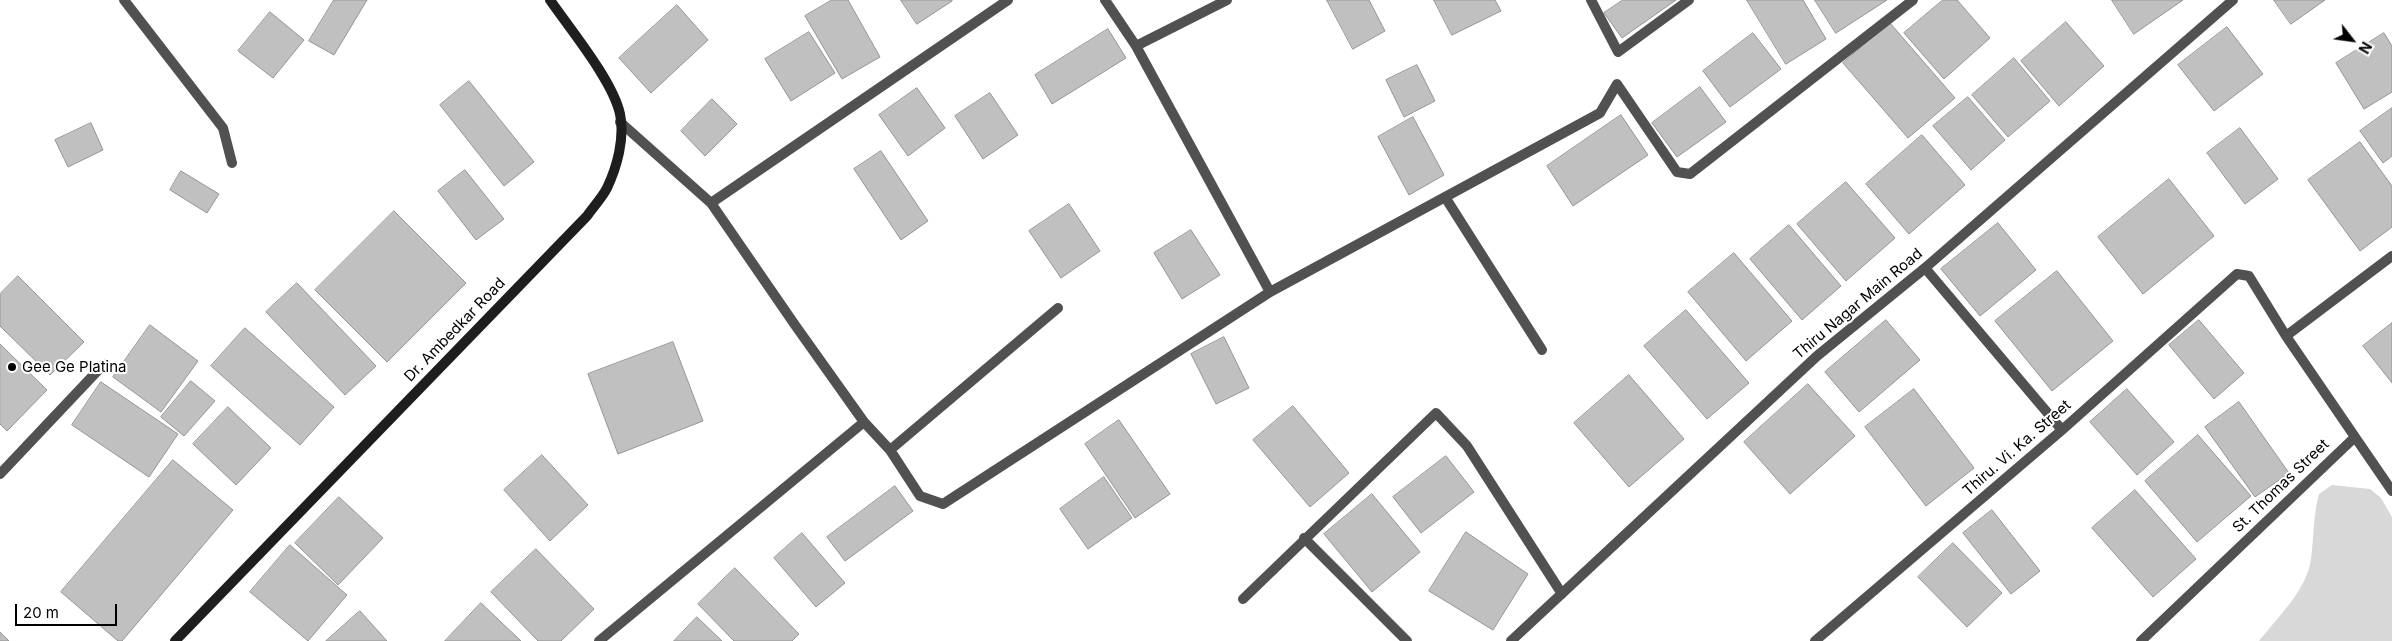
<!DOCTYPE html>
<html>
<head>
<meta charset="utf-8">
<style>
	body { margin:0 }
	#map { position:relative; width:2392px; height:641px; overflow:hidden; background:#fff; font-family:Inter,sans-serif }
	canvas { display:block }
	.north { position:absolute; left:2327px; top:15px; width:50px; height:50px; -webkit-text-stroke:4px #fff; paint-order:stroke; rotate:120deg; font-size:14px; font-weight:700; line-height:20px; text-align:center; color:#000 }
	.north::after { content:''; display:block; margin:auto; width:18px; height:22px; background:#000; clip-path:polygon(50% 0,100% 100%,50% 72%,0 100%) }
	.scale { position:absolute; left:15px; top:604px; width:102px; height:22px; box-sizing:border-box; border:2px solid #000; border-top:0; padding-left:6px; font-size:15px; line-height:18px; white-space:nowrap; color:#000; -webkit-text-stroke:4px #fff; paint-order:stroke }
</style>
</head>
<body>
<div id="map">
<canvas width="2392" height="641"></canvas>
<div class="north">N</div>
<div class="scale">20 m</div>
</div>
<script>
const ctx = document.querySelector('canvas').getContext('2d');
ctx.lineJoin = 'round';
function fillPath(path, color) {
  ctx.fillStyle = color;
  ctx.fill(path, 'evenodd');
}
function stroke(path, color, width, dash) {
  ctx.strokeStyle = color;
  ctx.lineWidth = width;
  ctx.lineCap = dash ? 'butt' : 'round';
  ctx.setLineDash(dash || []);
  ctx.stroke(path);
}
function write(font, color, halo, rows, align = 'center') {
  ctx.font = font + ' Inter,sans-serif';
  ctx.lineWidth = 4;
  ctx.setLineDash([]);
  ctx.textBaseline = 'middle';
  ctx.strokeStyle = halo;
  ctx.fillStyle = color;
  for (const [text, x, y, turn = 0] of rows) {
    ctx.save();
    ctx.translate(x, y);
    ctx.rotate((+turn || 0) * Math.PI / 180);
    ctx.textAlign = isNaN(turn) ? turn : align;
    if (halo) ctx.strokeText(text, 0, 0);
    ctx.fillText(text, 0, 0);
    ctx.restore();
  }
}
fillPath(new Path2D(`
	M2332,485L2370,489L2381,498L2392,517V641H2259C2277,618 2307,590 2311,559C2314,537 2313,516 2319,494Z`), '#d8d8d8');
const building = new Path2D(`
	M334,0H367L334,55L309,41Z
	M832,0H848L880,57L842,79L805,16Z
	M901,0H952V1L917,24Z
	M1327,0H1369L1385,31L1353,49Z
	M1434,0H1495L1501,11L1452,35Z
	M1623,0H1676L1622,38L1604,13Z
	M1747,0H1803L1826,39L1786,64Z
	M1815,0H1887L1836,33Z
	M1943,0H1957L1990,38L1944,79L1904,33Z
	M2112,0H2183L2134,34Z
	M2274,0H2325L2291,24Z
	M677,5L708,40L651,93L619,58Z
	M270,12L304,40L273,78L238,51Z
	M2066,22L2104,66L2059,106L2021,61Z
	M1890,23L1955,98L1908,138L1843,63Z
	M2227,27L2263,74L2214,111L2178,65Z
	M1108,29L1126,58L1052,104L1035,75Z
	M809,32L835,73L791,101L765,59Z
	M1753,33L1781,69L1730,107L1703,71Z
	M2384,33L2392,46V92L2364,109L2336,63Z
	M2014,58L2050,101L2008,137L1972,95Z
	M1417,65L1435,101L1404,117L1386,80Z
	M469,81L534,162L504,186L440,105Z
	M1700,87L1726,122L1677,157L1652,123Z
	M917,88L945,128L908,156L879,115Z
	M990,93L1018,135L983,159L955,116Z
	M1968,97L2005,140L1971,170L1933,126Z
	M712,99L737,124L705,156L681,131Z
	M2392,108V156L2383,163L2360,131Z
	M1621,115L1648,155L1573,206L1547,166Z
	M1413,117L1444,175L1409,195L1378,137Z
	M91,123L103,150L68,167L55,140Z
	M2240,128L2278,179L2245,204L2207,153Z
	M1922,135L1965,185L1909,234L1866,184Z
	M2360,142L2392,186V227L2360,251L2308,180Z
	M881,151L928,221L901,240L854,169Z
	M465,170L504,219L476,240L438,191Z
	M181,171L219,194L207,213L170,190Z
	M2169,179L2214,236L2143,294L2098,237Z
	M1846,182L1895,238L1846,281L1797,224Z
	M1069,204L1100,251L1061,278L1029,231Z
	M394,211L466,283L387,362L315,290Z
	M1998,223L2036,270L1980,316L1941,269Z
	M1789,225L1841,286L1802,320L1750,259Z
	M1191,230L1220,275L1182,299L1154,253Z
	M1734,253L1792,321L1746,361L1688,292Z
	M2057,271L2113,341L2052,391L1995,321Z
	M18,276L84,342L50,375L0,326V294Z
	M297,283L376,366L345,395L266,312Z
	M1686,310L1749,383L1707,419L1644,346Z
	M1886,320L1920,360L1859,412L1825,372Z
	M2199,320L2244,373L2214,399L2169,345Z
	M2392,323V383L2363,346Z
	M150,325L198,361L161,412L113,377Z
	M245,328L334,407L300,445L211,366Z
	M1224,337L1249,388L1216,404L1191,354Z
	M673,342L703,421L618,454L588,374Z
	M0,344L47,390L7,431L0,424Z
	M1629,375L1684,439L1629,487L1574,423Z
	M191,381L215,401L184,436L161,417Z
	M101,382L178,434L149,477L72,425Z
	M1808,384L1855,436L1790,494L1744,442Z
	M1914,389L1974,468L1926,506L1865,427Z
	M2127,389L2174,442L2137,475L2090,422Z
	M2239,402L2289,473L2255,497L2205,427Z
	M1293,406L1349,473L1310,507L1253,440Z
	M228,407L271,448L236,485L193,444Z
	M1119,420L1170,494L1135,518L1085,444Z
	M2198,435L2251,496L2197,542L2145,481Z
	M542,455L588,505L550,541L504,490Z
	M1446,456L1474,492L1421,533L1393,497Z
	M173,460L233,510L122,641H118L61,592Z
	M1104,477L1132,518L1088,549L1060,509Z
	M895,486L913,511L845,561L827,537Z
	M2135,490L2196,559L2153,597L2092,528Z
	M1372,494L1420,552L1372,592L1324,534Z
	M339,497L383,538L338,585L295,543Z
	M1992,510L2040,571L2011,594L1963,533Z
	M1466,532L1528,574L1493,630L1429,591Z
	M802,533L845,583L816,607L774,558Z
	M1953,543L2002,593L1967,627L1918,577Z
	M290,545L347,595L308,641L250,592Z
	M536,549L594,609L561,641H538L491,592Z
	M735,568L799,634L792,641H734L698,604Z
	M481,603L521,641H445Z
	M360,611L387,641H326Z
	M697,617L722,641H674Z
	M0,632L9,641H0Z`);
fillPath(building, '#c0c0c0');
stroke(building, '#959595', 1);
stroke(new Path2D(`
	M124,0L223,128L232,163
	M1105,0L1136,46L1270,292
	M1591,0L1618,52L1689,0
	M1136,46L1227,0
	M620,122L711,203L795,325L864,422L890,450L920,496L943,504L1270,292L1600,113L1617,84L1677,172L1690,174L1913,0
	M1445,197L1542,350
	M711,203L1008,0
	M1925,268L2062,430
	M2286,336L2392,256
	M2355,437L2392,491
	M890,450L1058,308
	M0,474L104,364
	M1304,538L1407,641
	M1243,599L1436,413L1467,446L1562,594
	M599,641L864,422
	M1511,641L1817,356L1925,268L2233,0
	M1815,641L2062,430L2237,274L2249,276L2286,336L2355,437L2141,641`), '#515151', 10);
stroke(new Path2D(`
	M175,641L587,216C593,207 602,198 607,188C617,167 625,138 620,114C613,81 570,29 550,0`), '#1e1e1e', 10);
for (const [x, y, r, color] of [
	[12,367,5,"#000"]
]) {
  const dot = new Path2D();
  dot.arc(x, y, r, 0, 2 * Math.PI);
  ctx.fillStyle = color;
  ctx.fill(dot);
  stroke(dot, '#fff', 2);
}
write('15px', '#000', '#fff', [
	["Thiru Nagar Main Road",1858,304,-40],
	["Dr. Ambedkar Road",455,330,-46],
	["Thiru. Vi. Ka. Street",2017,448,-41],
	["St. Thomas Street",2281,486,-44]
]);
write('15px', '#000', '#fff', [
	["Gee Ge Platina",22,367]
], 'left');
</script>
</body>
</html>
